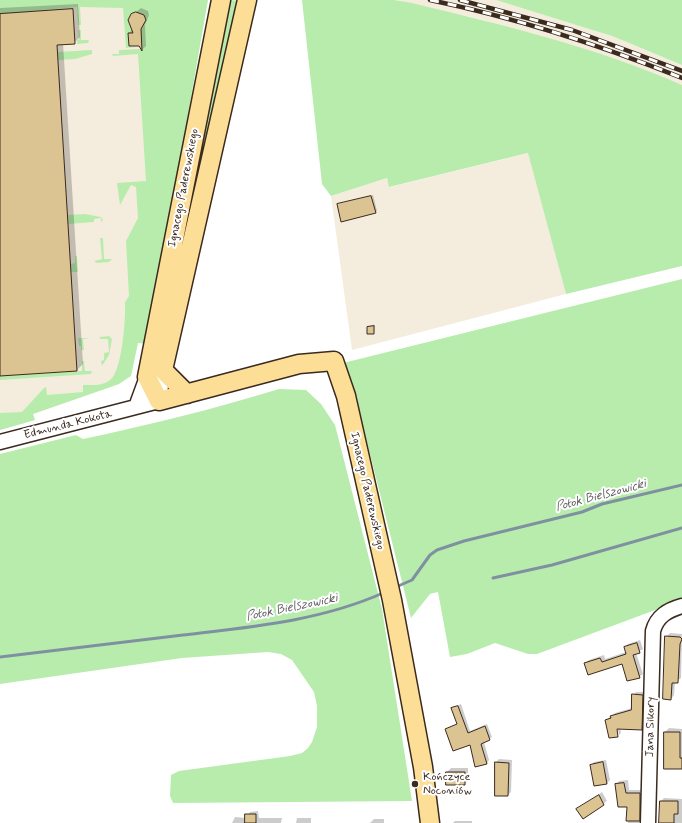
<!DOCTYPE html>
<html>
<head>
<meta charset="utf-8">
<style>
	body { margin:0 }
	canvas { display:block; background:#fff }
</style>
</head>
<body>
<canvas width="682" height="823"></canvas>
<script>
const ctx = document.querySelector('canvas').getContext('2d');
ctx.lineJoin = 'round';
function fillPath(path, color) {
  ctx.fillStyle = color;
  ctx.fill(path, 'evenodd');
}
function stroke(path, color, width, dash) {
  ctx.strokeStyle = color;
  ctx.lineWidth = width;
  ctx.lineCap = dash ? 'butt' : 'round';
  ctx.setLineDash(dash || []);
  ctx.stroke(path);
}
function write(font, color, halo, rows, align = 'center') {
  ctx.font = font + ' Mynerve,sans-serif';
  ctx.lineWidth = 4;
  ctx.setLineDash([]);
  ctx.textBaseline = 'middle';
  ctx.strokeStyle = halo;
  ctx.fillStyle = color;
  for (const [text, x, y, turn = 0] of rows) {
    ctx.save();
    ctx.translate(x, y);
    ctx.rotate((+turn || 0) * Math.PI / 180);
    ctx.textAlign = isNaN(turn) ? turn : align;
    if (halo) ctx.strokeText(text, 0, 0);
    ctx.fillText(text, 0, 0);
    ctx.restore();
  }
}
fillPath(new Path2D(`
	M0,0H174L119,384L33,414L35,420L0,430Z
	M394,0H496L552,16L612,36L682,65V85L604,56L548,38L479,19Z
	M529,153L566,294L352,350L331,196L387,178L390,187Z`), '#f4edde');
fillPath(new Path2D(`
	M0,0H208L189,109L181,165L148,344L138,343L131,376L119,384L33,414L35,420L0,430V413L22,412L44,388L46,387L47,395L83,392V385C92,385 103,386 110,380C122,372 126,317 125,302L129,296L126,241L138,218L136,187L131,185L120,205L117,183L146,181L138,54L113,56L112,54H119V50L141,49V32L128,33L129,46L136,47L126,48L123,8L80,7L81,25H78L77,7L0,14Z
	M229,0L243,1L162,347Z
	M302,0H394L412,3C503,25 596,47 682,85V266L566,294L528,153L389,187L387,178L331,196L322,184Z
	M496,0H682V65L612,36Z
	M78,30H81V40H89L88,43L77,44V40H79Z
	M91,50H92V54L75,59L58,60V52Z
	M85,214L101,217L103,220L101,222V218L94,219V222L68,224V215Z
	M100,238H103L104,259H112L109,262L97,263L94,261L102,259Z
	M75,256H77L78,272H71V264L75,263Z
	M682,279V600L537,654H528L495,643L467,654L450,657L438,592L430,594L411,618L357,402L353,385L344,376L343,363Z
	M109,336L112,339L109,355L102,366L101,361L104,360V353L109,352L108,339H100V337Z
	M78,338H90L83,339L84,350H81V346H79Z
	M82,361H84L85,371H92L91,374L0,380V376L82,371Z
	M279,389L306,390L321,404L335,425L382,609L412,801L173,803L170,796L171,775L179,771L290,756L302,753L308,748L312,742L317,727V706L314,692L292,660L281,654L268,652L182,658L0,684V454L76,435L83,439C149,425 214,409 279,389Z`), '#b8ecad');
fillPath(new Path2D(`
	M78,4L80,37L74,43H63L83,364L77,370L0,375V8Z
	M141,8L148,11L149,15L145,25L146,46L142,50L129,33L133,29L132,15Z
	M373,195L377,211L375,212L338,205Z
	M375,325L374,333L368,327L369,326Z
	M670,633L682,634L681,678L675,682L674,695L671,699L666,637Z
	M640,640L643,649L636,653L643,674L639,677L623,662L585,663L589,660L604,655L605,659L626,652L625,647L628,644Z
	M636,692H645V726L642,729L620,728L621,733L619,735L617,723L615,724L617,735H619L609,737L606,720L615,713L632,708L633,695Z
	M461,704L470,731L487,724L492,737L484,742L489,760L487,763L476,766L470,743L446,729L458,723L452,708Z
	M669,728L682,729V768L665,732Z
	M499,759L512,760L511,792L508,795L496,762Z
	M606,760L610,780L607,783L591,765L594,762Z
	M451,768H468V780L465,784L447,772Z
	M628,780L629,790H643V816L639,820V823H628V806L616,784L619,781Z
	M602,792L607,801L583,817L578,809Z
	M664,798L682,799V823H660L661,801Z
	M258,811L259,818H282L281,823H232L235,817L246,818L250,812Z
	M297,818H311V823H296Z
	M374,819H384V823H370Z
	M455,821H472V823H453Z`), '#0003');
stroke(new Path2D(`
	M493,578L552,565L682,528
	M396,587L412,580L430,555L437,550L464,541L582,512L602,504L682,485
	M0,657C61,650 122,642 183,635C251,627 320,621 383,593`), '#7f91a0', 3);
const building = new Path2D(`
	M73,9L75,44L57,45L77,371L0,376V14Z
	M136,12L144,15L146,20L141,29L142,51L139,46H129L128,33H133L128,20L131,14Z
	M371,196L376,213L341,222L337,204Z
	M374,326V334H367V327Z
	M665,636L680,637L682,639L680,644L678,683H672L671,700L663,699Z
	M637,643L640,653L633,655L640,678L627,681L622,664L588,675L584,663L600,658L602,662L626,654L624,647Z
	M632,694L643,695L642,730L617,729L618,737L609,738L605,720L611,718L610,716L631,710Z
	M458,706L468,733L485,726L490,740L481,744L487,764L475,767L470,745L453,751L445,729L457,724L451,708Z
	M664,732H680V758H682V769H664Z
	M495,762L509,763L508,796H495Z
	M603,762L607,784L594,786L590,765Z
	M446,772H465V785H446Z
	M624,783L626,793H640V821H626L627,807H618L615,784Z
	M599,795L604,805L583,819L576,809Z
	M660,801H678V814H674V823H659Z
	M245,814H256V823H245Z`);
fillPath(building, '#dcc392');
stroke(building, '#3b2a1e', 1);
const minor = new Path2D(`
	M136,407L147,377
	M0,442L159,401L163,370
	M648,823L653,631C657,616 668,610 682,606`);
const major = new Path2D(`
	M221,0L147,377L159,401L299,364L334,361L346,396L392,600L423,767L430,823
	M187,394L163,370L247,0`);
stroke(minor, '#3b2a1e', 17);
stroke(major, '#3b2a1e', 21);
stroke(minor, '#fff', 14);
stroke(major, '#fdde96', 18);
const rail = new Path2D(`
	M430,0C517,18 600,45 682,78
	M460,0L572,30L682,71`);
stroke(rail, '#3b2a1e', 4.5);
stroke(rail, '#fff', 3, [9]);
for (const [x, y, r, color] of [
	[415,784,4,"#3b2a1e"]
]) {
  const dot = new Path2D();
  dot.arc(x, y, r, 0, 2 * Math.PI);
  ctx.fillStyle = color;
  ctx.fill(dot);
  stroke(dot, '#fff', 1.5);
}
write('12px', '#3b2a1e', '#fff', [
	["Ignacego Paderewskiego",184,188,-79],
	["Edmunda Kokota",68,425,-14],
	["Ignacego Paderewskiego",367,491,77],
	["Jana Sikory",651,727,-89]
]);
write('12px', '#3b2a1e', '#fff', [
	["Kończyce",423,777],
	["Noconiów",423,791]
], 'left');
write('italic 13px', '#5d5d5f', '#fff', [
	["Potok Bielszowicki",601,496,-15],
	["Potok Bielszowicki",292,608,-12]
]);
</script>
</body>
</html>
